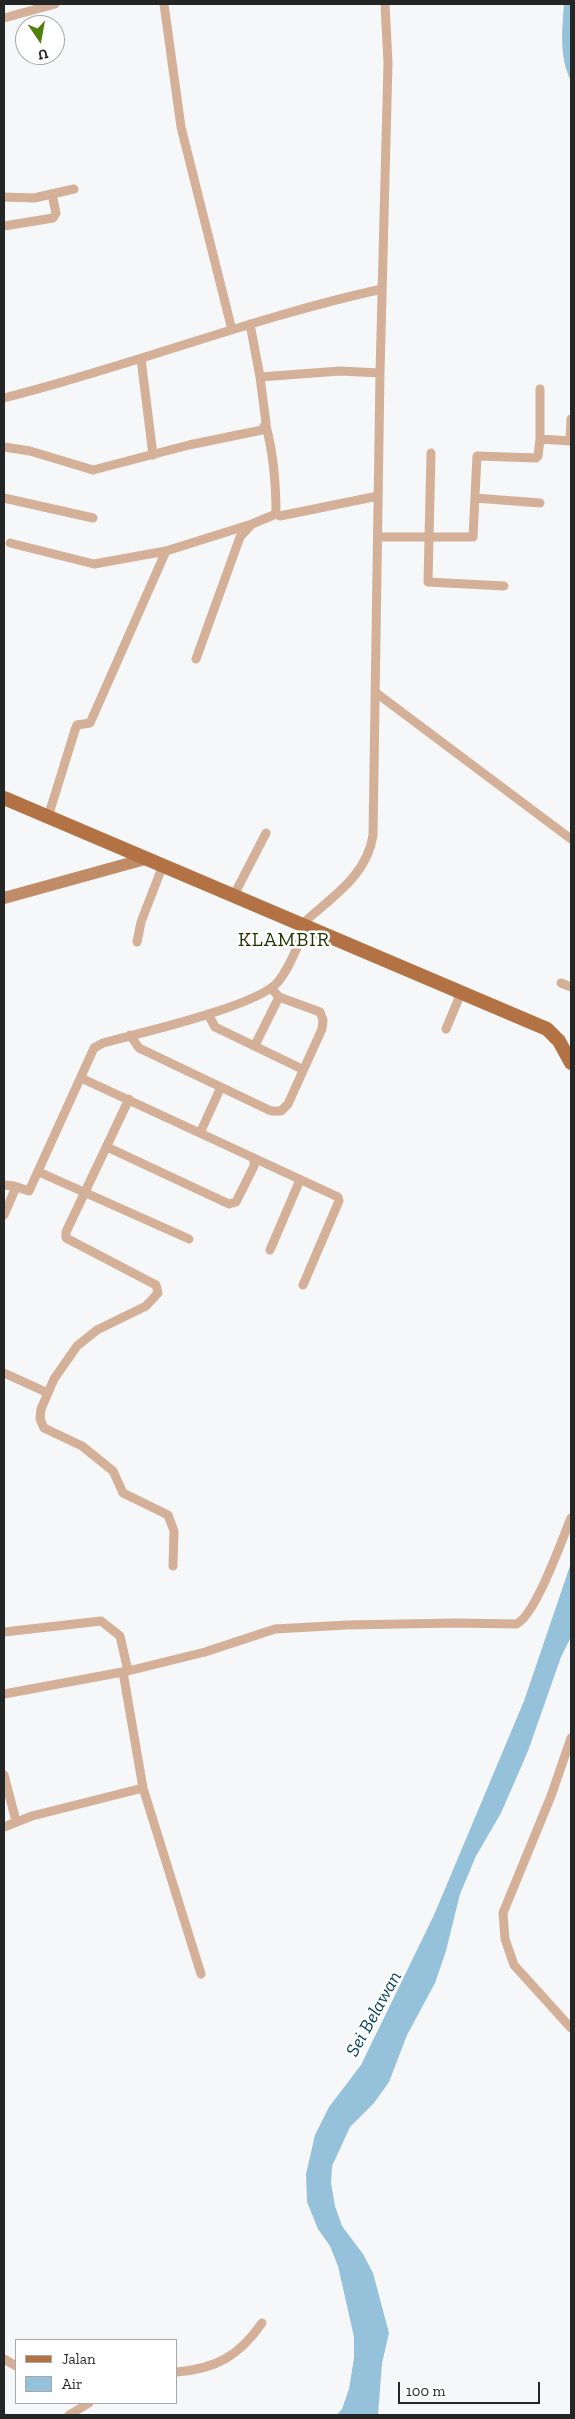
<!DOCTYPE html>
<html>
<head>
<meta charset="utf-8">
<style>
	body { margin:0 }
	#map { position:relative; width:575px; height:2419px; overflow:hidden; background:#f5f7f8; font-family:"Zilla Slab",serif }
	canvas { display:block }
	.frame { position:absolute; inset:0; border:5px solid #242525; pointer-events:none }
	.legend { position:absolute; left:15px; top:2339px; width:162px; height:65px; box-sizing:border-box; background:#fff; border:1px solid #a7a8a8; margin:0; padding:6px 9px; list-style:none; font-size:15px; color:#242525 }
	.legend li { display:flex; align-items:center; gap:10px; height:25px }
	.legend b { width:25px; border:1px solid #a7a8a8 }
	.north { position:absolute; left:15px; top:15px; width:50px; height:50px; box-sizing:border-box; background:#fff; border:1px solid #a7a8a8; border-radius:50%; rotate:168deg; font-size:14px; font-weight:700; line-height:20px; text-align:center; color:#242525 }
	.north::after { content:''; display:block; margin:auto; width:18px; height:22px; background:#527f0a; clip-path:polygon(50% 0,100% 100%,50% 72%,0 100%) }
	.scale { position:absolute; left:398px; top:2382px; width:142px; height:22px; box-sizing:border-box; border:2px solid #242525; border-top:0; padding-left:6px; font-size:15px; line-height:18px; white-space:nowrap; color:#242525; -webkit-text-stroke:4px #fff; paint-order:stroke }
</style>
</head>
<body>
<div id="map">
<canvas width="575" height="2419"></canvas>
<div class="frame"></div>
<ul class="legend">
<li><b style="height:6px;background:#b27244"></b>Jalan</li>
<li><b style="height:14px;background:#96c1db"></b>Air</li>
</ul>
<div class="north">U</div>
<div class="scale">100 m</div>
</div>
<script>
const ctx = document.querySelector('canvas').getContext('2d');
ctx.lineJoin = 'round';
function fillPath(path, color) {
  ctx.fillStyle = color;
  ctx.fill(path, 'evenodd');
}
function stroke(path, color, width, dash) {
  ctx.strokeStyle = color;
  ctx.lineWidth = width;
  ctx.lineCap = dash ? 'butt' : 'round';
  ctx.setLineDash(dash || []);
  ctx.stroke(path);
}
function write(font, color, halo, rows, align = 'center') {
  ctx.font = font + ' "Zilla Slab",serif';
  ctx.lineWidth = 5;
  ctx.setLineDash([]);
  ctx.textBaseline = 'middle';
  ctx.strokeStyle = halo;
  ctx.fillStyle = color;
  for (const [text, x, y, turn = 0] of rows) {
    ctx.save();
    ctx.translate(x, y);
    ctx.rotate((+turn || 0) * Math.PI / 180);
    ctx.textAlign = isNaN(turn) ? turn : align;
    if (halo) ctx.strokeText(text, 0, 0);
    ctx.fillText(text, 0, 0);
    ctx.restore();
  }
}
fillPath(new Path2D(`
	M564,4H571V81C559,57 562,30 564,4Z
	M571,1563V1637L561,1657L528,1751L501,1813L476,1856L460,1894L446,1951L435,1983L407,2035L389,2082L374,2103L350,2127L332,2166L331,2183L335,2206L342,2226L363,2254L373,2273L389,2333L382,2363L378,2415H337L342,2409L349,2389L354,2358V2337L338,2266L330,2246L318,2229L307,2202L306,2174L315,2135L329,2107L361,2065L434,1915L524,1701Z`), '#96c1db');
stroke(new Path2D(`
	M164,4L181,127L232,330
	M4,18L55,4
	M4,197L34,198L74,189
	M4,226L53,218L56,213L52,194
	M250,324L260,377
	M141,359L153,455
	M540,389V439
	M4,398C131,366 254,317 382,289
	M266,426C274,456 276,483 276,514
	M570,441L571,419
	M4,447L30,451L93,470L189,445L262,430L266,423L260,377L340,371L380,373
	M431,453L428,582L504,586
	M4,498L93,518
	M475,498L540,503
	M378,537H473L477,456L536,458L538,456L540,439L571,441
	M10,543L94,564L166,551
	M196,659L240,537L252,524L276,514L280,516L378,496
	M375,692L571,839
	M48,817L75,730L77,725L90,723L166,551L252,524
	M234,895L266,833
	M300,926C330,898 367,877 373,835L380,373L388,63L385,4
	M137,942L141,922L163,865
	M561,983L571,987
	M208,1014L215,1027L302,1069
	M446,1029L461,993
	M130,1035L139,1048L271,1111H281L288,1104L322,1029L323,1020L320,1012L279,997L271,988
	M255,1045L279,997
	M81,1078L338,1197L339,1201L303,1285
	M129,1099L66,1232V1238L156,1285L158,1293L146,1306L97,1330L77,1346L54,1379L41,1409L40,1419L44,1428L82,1446L113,1471L123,1493L168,1515L174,1531L173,1566
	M200,1133L221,1087
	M107,1147L229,1204L236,1202L254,1166V1160
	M39,1172L189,1239
	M4,1185L14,1186L29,1191L94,1048L103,1043C140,1033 254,1007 277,983C290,968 297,946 306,928
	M4,1215L16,1187
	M270,1250L300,1180
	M4,1373L48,1393
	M4,1632L101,1621L120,1636L128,1671
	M123,1672L143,1788L201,1974
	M4,1694L128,1671L205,1652L275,1629L347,1625L455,1623L516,1624C535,1617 562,1539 571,1518
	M571,1738L551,1796L503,1913L505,1939L514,1965L571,2028
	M4,1775L16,1821
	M4,1827L32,1816L143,1788
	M4,2359L16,2366
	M176,2372C216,2369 239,2356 262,2323
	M69,2415L89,2403`), '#d4b098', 9);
stroke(new Path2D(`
	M4,898L145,859`), '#c08c68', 12);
stroke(new Path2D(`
	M4,798L547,1029L559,1041L571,1063`), '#b27244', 14);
write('italic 19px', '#043f59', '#fff', [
	["Sei Belawan",374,2014,-61]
]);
ctx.letterSpacing = '1px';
write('20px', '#1e3400', '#fff', [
	["KLAMBIR",284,940]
]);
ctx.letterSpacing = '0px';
</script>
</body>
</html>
